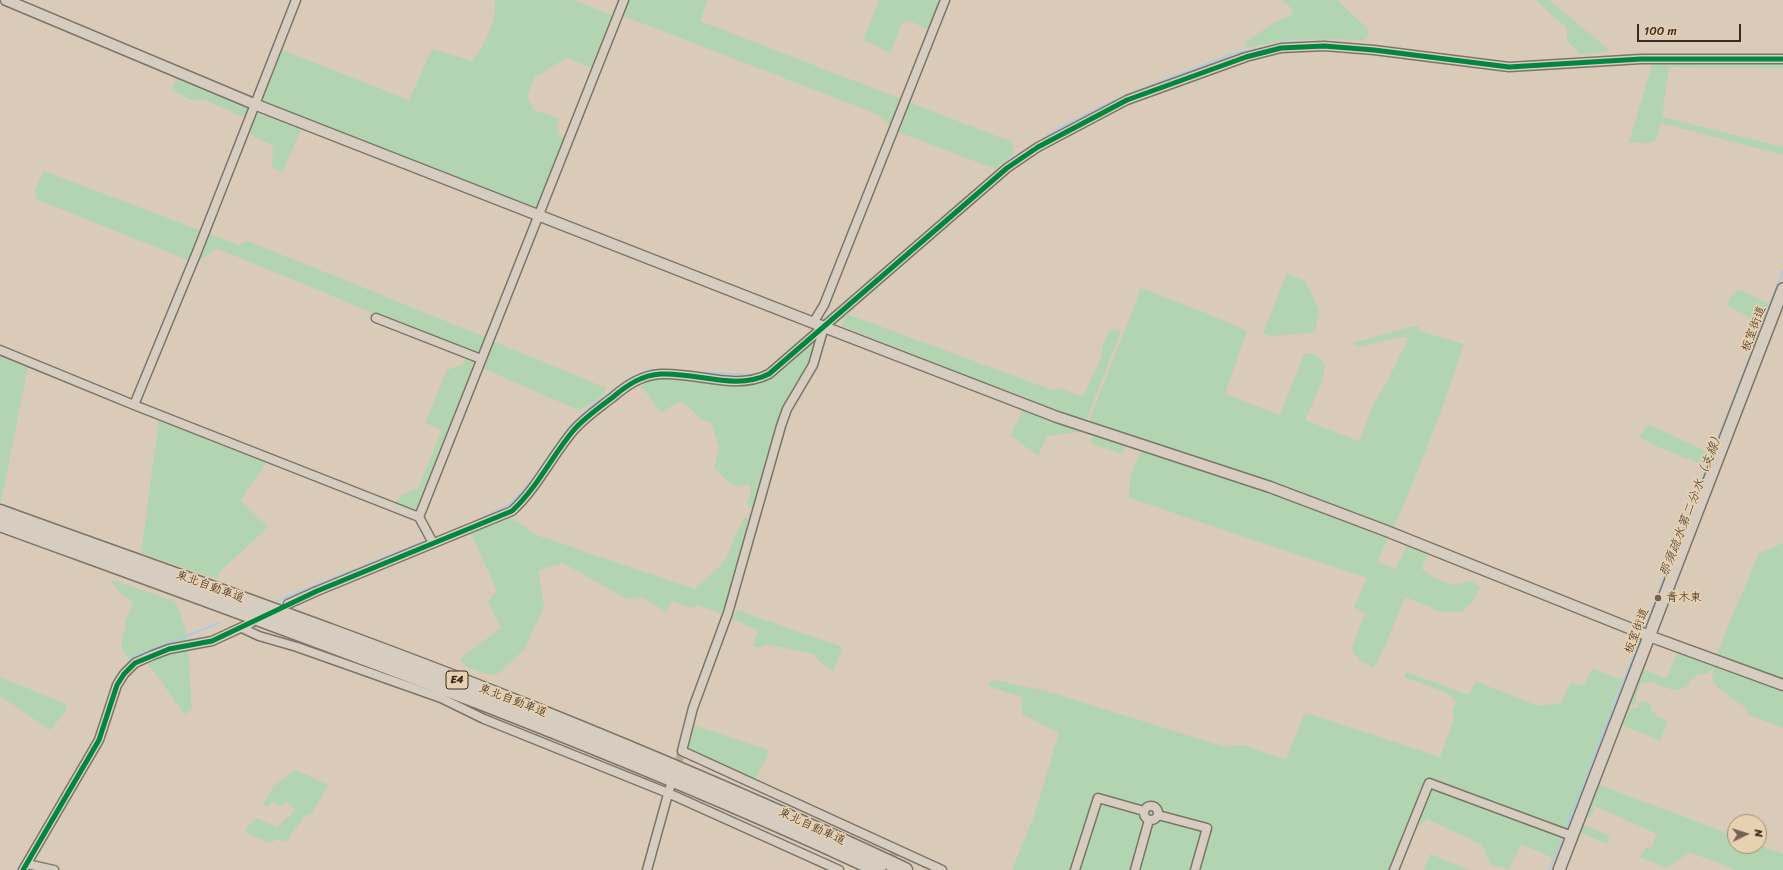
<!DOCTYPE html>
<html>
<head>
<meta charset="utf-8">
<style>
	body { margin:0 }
	#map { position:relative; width:1783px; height:870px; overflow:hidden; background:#d9cbb8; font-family:Sriracha,sans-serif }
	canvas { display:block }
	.north { position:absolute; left:1727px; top:814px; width:40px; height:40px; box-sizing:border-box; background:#e7d1b0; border:1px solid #a28e76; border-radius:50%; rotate:86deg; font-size:11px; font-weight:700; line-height:16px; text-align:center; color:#3b2a1e }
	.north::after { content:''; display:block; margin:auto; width:14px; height:18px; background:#726254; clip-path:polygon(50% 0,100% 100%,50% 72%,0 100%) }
	.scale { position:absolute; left:1637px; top:24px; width:104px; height:18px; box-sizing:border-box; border:2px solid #3b2a1e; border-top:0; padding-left:5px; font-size:12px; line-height:14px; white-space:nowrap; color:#3b2a1e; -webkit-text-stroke:3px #e7d1b0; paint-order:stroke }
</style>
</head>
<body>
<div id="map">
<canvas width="1783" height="870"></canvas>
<div class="north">N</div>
<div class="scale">100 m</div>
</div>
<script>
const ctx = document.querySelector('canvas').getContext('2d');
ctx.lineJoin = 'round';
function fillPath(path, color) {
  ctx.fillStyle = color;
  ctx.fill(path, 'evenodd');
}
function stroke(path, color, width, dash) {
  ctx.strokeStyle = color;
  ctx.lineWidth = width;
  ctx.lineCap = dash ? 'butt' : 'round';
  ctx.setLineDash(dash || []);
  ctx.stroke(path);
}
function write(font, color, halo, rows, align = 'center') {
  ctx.font = font + ' Sriracha,"Klee One",sans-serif';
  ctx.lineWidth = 3.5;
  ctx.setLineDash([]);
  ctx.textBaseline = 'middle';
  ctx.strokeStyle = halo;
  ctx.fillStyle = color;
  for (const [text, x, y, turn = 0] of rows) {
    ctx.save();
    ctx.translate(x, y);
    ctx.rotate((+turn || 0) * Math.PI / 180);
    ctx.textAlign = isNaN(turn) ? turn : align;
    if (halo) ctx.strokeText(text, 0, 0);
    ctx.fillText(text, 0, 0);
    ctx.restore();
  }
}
fillPath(new Path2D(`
	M494,0H572L615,16L593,68L566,58L534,78L527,98L534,110L558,118L557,134L565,138L538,207L532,209L258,103L280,49L409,100L432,49L472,61C482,52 500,12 494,0Z
	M618,0H708L700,21L1012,142L1014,154L995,169L898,132L877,114L613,12Z
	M879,0H934L939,2L929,30L910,21L903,22L890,53L863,39Z
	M1282,0H1337L1368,29L1369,35L1365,41L1337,39L1288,40L1245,48V42L1277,21L1290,16L1293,10Z
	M1535,0H1549L1608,49L1605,52L1580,54L1567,41V28Z
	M1783,61V68L1669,67L1662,117L1783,147V155L1661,123L1656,140L1651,143L1629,142L1653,62Z
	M177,78H181L302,127L282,173L272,167L273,146L248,133L251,120L204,100H189L172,89Z
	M44,171L239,245L247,241L486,337L417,512L394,503L404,494L418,488L442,430L425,423L447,370L463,364L468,352L216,248L198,263H195L36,199L35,189Z
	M1287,273L1306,282L1319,309L1315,332L1272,336L1263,334Z
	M1141,288L1201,311L1247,331L1225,394L1280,415L1304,354H1315L1325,364L1322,382L1305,420L1359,441L1375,401L1387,382L1409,337H1402L1359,347L1355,346V342L1415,326L1420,327L1419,331L1464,344C1439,419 1412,492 1377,562L1395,569L1407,546L1427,555L1422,569L1432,576L1451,585L1471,581L1480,587L1473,601L1462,612H1442L1405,597L1379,660L1373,667L1361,661L1351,650L1365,614L1354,607L1367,578L1129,498C1128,479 1134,461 1145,445L1088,424Z
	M1740,290L1772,305L1764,325L1726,305L1734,293Z
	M847,314L1052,390L1060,388L1083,397L1100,360L1103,346L1109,331H1121L1086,421L1080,432L1047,436L1038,456L1011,436L1027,398L1007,390L987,386L841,325Z
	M814,339H818L810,365L798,387L755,508L751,509L747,502L751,492L749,485L733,486L714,468L719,447L711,422L702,420L683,402L676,403L663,412L660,411L638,382L663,375L743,384L763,382Z
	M493,341L606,388C603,398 588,406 578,410L482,368Z
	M0,355L28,366L1,502H0Z
	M159,419L267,462L240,501L268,527L220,572L217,579L141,553Z
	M1648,424L1710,453L1705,466L1658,447L1639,437Z
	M1094,434L1125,445L1124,452L1120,453L1095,445L1091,442Z
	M508,516L539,536L695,589L721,565L728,555L736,533L745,517L752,520L725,615L697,605L692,608L672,601L666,612L642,597L627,599L563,563L538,570L544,606L525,649L495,676L468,668L460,659L501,628L488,602L497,591L471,534L473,530Z
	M1783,543V681L1716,655L1759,553Z
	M113,580L174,601C191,625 189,678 192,708L184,715L159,678L141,657L128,658L121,648L126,620L133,602L116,589L111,581Z
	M737,610L842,647L834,670L827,669L813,654L766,644L761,648L753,646L758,630L732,619Z
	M1679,649L1783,689V728L1747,714V709L1718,688L1712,680L1714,670L1712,669L1708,674C1691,673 1693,683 1681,689C1673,693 1658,684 1650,681L1647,684L1641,682L1637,693L1635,705L1628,704L1642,669L1667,678Z
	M1593,669L1622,680L1555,859L1521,844L1509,869L1491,865L1482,845L1427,819L1400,843L1389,870H1012L1035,813L1059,733L1022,714V697L988,686L991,682L996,680L1053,693L1225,747L1243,745L1286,760L1304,715L1307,713L1440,757L1454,720L1452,712L1456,702L1447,693L1404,677L1406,672L1469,695L1475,683H1480L1538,706L1561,703L1571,682L1583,686Z
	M0,677L66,704V711L50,730L0,696Z
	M1640,701L1647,702L1651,705L1652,711L1656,713V716L1668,721L1660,740L1620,725L1627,708H1638Z
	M694,725L768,750L767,757L755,780L686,749Z
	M293,771H299L326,784L328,786L311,814L303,818L286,842L278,839L270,843L257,838L245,831L250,824L258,818L277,827L296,810L287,802L281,807L272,802L267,807L263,805L273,787Z
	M1597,784L1735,836V846L1759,845L1783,854V870H1737L1689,852L1667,868L1639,857L1646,848L1652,847L1657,834L1595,806L1589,819L1584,818Z
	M1582,824L1610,836L1607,844L1579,832Z
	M1430,854L1470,870H1424Z`), '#b3d4b0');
stroke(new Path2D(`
	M1506,63L1518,62
	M822,322L1008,161L1058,129L1101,107L1136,91L1233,54L1290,42H1335L1369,46
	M691,372L755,375L764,372L816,327
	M475,522L510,504L526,488L570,426L591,407L628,379L649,370H675
	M432,539L460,528
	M277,601L428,540
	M1644,630L1783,271
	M102,719L116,676L134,657L219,623
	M92,745L97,734
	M1565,831L1641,636
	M17,870L26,857
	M1549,870L1563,835`), '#accbe3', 2);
stroke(new Path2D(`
	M675,772L682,751
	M889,867L894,853`), '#b9ab99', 8, [8, 4]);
const minor = new Path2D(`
	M376,318L481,359
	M813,323L824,305L945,0
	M824,327L813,365L787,409L781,426L728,613L693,708L682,751L942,870
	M0,350L134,405L419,517L433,543
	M134,405L197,252L296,0
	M419,517L624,0
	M288,604L317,591L512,511C537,488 552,456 573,431C584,418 599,408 613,397C627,385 642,375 661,374C697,372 735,391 769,374L1007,168L1038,147L1127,100L1246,57L1281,48L1324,46L1374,50L1509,67L1641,59H1783
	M242,628L259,636L297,647L441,698L484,719L668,793L839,870
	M1144 813a7 7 0 1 1 14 0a7 7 0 1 1-14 0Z
	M1158,815L1207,828L1195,870
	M27,864L54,870
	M23,870L99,740L117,685L124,674L135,663L153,655L169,649L212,641L251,623
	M647,870L670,787
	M1075,870L1098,798L1144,811
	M1135,870L1149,820
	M1394,870L1429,783L1572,836`);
const tertiary = new Path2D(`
	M6,0L254,104L824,327L1057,417L1270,487L1384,530L1649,636L1783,685`);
const secondary = new Path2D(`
	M1559,870L1783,289`);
const motorway = new Path2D(`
	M0,512C176,576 354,637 528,707C655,758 781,812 905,870
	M0,524C296,632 592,737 878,870`);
stroke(minor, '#7d7468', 11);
stroke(tertiary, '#7d7468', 13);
stroke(secondary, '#7d7468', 14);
stroke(motorway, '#7d7468', 17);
stroke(minor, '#d6cdc0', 8);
stroke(tertiary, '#d6cdc0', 10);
stroke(secondary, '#d6cdc0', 11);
stroke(motorway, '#d6cdc0', 14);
stroke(new Path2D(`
	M23,870L99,740L117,685L124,674L135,663L169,649L212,641L317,591L512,511C537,488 552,456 573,431C584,418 599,408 613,397C627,385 642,375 661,374C697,372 735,391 769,374L1007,168L1038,147L1127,100L1246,57L1281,48L1324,46L1374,50L1509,67L1641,59H1783`), '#00873e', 5);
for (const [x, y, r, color] of [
	[1658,598,4,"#726254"]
]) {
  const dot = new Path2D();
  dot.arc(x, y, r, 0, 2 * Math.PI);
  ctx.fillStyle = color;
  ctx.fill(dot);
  stroke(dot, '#e7d1b0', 1.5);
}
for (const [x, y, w] of [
	[457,680,22]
]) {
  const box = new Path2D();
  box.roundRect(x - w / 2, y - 9, w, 18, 3);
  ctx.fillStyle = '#e7d1b0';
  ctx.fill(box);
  stroke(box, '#3b2a1e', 1);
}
write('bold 11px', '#3b2a1e', null, [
	["E4",457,680]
]);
write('12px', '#3b2a1e', '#e7d1b0', [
	["板室街道",1754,329,-69],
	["東北自動車道",210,587,20],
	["板室街道",1637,631,-69],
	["東北自動車道",513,701,21],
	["東北自動車道",812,827,25]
]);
write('12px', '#3b2a1e', '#e7d1b0', [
	["青木東",1666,598]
], 'left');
write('italic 13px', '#49423e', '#e7d1b0', [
	["那須疏水第二分水（支線）",1692,504,-69]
]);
</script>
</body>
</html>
